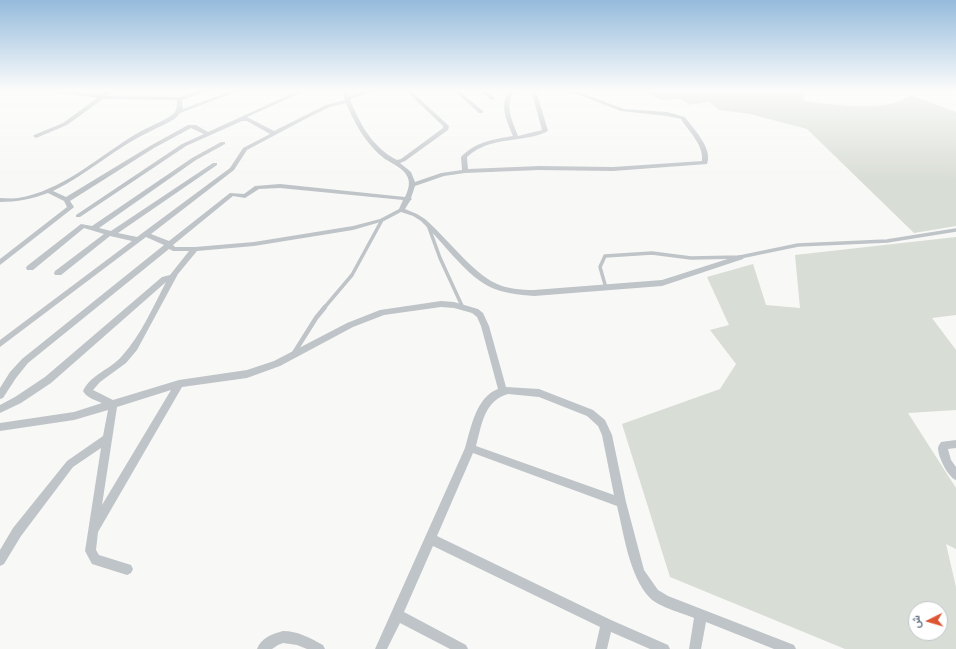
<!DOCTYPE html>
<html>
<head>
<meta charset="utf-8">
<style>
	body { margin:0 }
	#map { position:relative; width:956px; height:649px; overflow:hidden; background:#f8f8f6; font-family:Overpass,Vazirmatn,sans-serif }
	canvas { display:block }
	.north { position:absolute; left:908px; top:601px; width:40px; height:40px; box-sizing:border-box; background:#fff; border:1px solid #c1c7cc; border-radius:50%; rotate:265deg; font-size:11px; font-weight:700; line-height:16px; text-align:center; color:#657480 }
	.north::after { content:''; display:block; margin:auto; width:14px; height:18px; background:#dd5632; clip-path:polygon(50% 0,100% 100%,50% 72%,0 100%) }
</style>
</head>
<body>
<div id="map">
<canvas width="956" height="649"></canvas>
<div class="north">ش</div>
</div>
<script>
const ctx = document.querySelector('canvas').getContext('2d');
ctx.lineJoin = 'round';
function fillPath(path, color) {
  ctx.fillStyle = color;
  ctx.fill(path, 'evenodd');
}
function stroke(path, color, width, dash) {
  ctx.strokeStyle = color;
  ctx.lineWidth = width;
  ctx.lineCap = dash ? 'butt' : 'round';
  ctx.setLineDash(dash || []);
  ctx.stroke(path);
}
fillPath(new Path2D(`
	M640,90H803L806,92L803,101C832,104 886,114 910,95L956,112V226L914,233L807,129L750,114L719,110L709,102L689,105L681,99L661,100Z
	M956,237V315L932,318L956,350V410L908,413L956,488V549L946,544L956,587V649H845L670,577L622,424L720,389L736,364L710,330L729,325L707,277L753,264L766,305L800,308L795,255ZM916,609H940V633H916Z`), '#d8ddd5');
stroke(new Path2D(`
	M428,225L440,258L463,308
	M606,288L600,267L605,256L652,253L691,258L740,257L798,245L887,241L956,230
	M324,308L352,275L382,220`), '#bfc4c8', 3.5);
stroke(new Path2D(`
	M294,353L316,318L325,307`), '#bfc4c8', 4.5);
fillPath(new Path2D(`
	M0,90H2V91L0,92Z
	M41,90H57L100,95L108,90H113L107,96L179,97L202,90H210L182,100L183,109L234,90H241L180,113C174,122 160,126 151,131C116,147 88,174 53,191L66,197L150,146L188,125H196L208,132L300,90H307L247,117L274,131L326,105L345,100L343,90H348L349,96L370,90H379L350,99C359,123 373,148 397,160L401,159L443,128V126L405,90H410L449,126L448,130L405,161L400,163L411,172L415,182L441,173L462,170L461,157C475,142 494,139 513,136C507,121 498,105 510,90H515C504,105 512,120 518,136L542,130L531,90H536L548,131C543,134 536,136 530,137C506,142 486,140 467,157L468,169L539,166L613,167L702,161C704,145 689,132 681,119L667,116L621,111L566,90H573L624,109L667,112L685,117C694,130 713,148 707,164L613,171L539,170L465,173L444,176L415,186L411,198L412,199L410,201L405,209L417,214L425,219C445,236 472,272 495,283C507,289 521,290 534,290L662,280L740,255L744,257L743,259L662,286L534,296C519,295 502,293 488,286C464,273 442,241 421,221L413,216L401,212L384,221L353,230L254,246L197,251L178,274L137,350L126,363L100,382L93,390L113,400L179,380L247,370L274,361L347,323L380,310L441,301L454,302L478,309L483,313L489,326L506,387L539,389L593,410L605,420L612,435L626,502L644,570L658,590L668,596L794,645L796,649H774L706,622L701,649H689L694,618C682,613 659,607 650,598C629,576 624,534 617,506L473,453L437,536L611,620L668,645L670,649H650L611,632L607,649H595L600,627L433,546L404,612L466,645L468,649H450L400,623L387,649H375L465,448C471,428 476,397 498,389L481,326L477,317L472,313L454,308L441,307L384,315L353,327L280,366L247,378L182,387L98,532L96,550L99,555L131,565L133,569L131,573L127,575L92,564L85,551L101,448L73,467L21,536L4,564L0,566V550L13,528L67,461L103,436L108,410L74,420L0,431V423L74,412L102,403C95,400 87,398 83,391C91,374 110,370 122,356C141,335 153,307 166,282L51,383L21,403L0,413V405L15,397L45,377L162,277L170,275L189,251H173L169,249L28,363L16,378L3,398L0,399V388L10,372L22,359L164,245L146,237L0,347V340L132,241L110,236L61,275H55L54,273L55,271L104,234L84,228L33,270H27L26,268L27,266L81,224L92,226L192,158L221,142H225V144L196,160L99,228L111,231L213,163H217V165L118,233L137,237L230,168L243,148L270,134L247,121H242L186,146L80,217H76V215L182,144L204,134L191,128L154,148L70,201L74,207L73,208L0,265V259L67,207L64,201L48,193C32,199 17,202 0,202V198C6,198 12,199 18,198C61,191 96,159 131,137C143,129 157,124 169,117C177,112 177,109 177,100L103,99L67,125L36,138L33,136L34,135L63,123L97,98ZM346,103C354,123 367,146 385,159C393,164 403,168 407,176C411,182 408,191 405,197L280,184L255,186L244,194L230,193L169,241L151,234L234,170L247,150L311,116L330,107ZM280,188L403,200L399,209L380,219L353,226L254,242L195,247H175L173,245L233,196L245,198L259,189ZM171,390L102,505L117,407ZM508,394L539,397L587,416L598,426L602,435L614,495L476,446C482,424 484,401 508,394Z
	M453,90H458L483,111V113H479Z
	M480,90H485L496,99L491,100Z
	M956,440V448L948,449L951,460L956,467V480C948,477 938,457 938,448C938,446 940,444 941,442Z
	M283,631C298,631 310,638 323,645L325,649H307L297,645L283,643L278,645L272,649H257C261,638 272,634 283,631Z`), '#bfc4c8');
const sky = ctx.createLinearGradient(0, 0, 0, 181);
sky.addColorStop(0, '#95bbdc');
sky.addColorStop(0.5, '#fcfcfb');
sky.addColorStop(1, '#fcfcfb00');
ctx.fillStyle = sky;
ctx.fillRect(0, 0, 956, 181);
</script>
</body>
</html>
